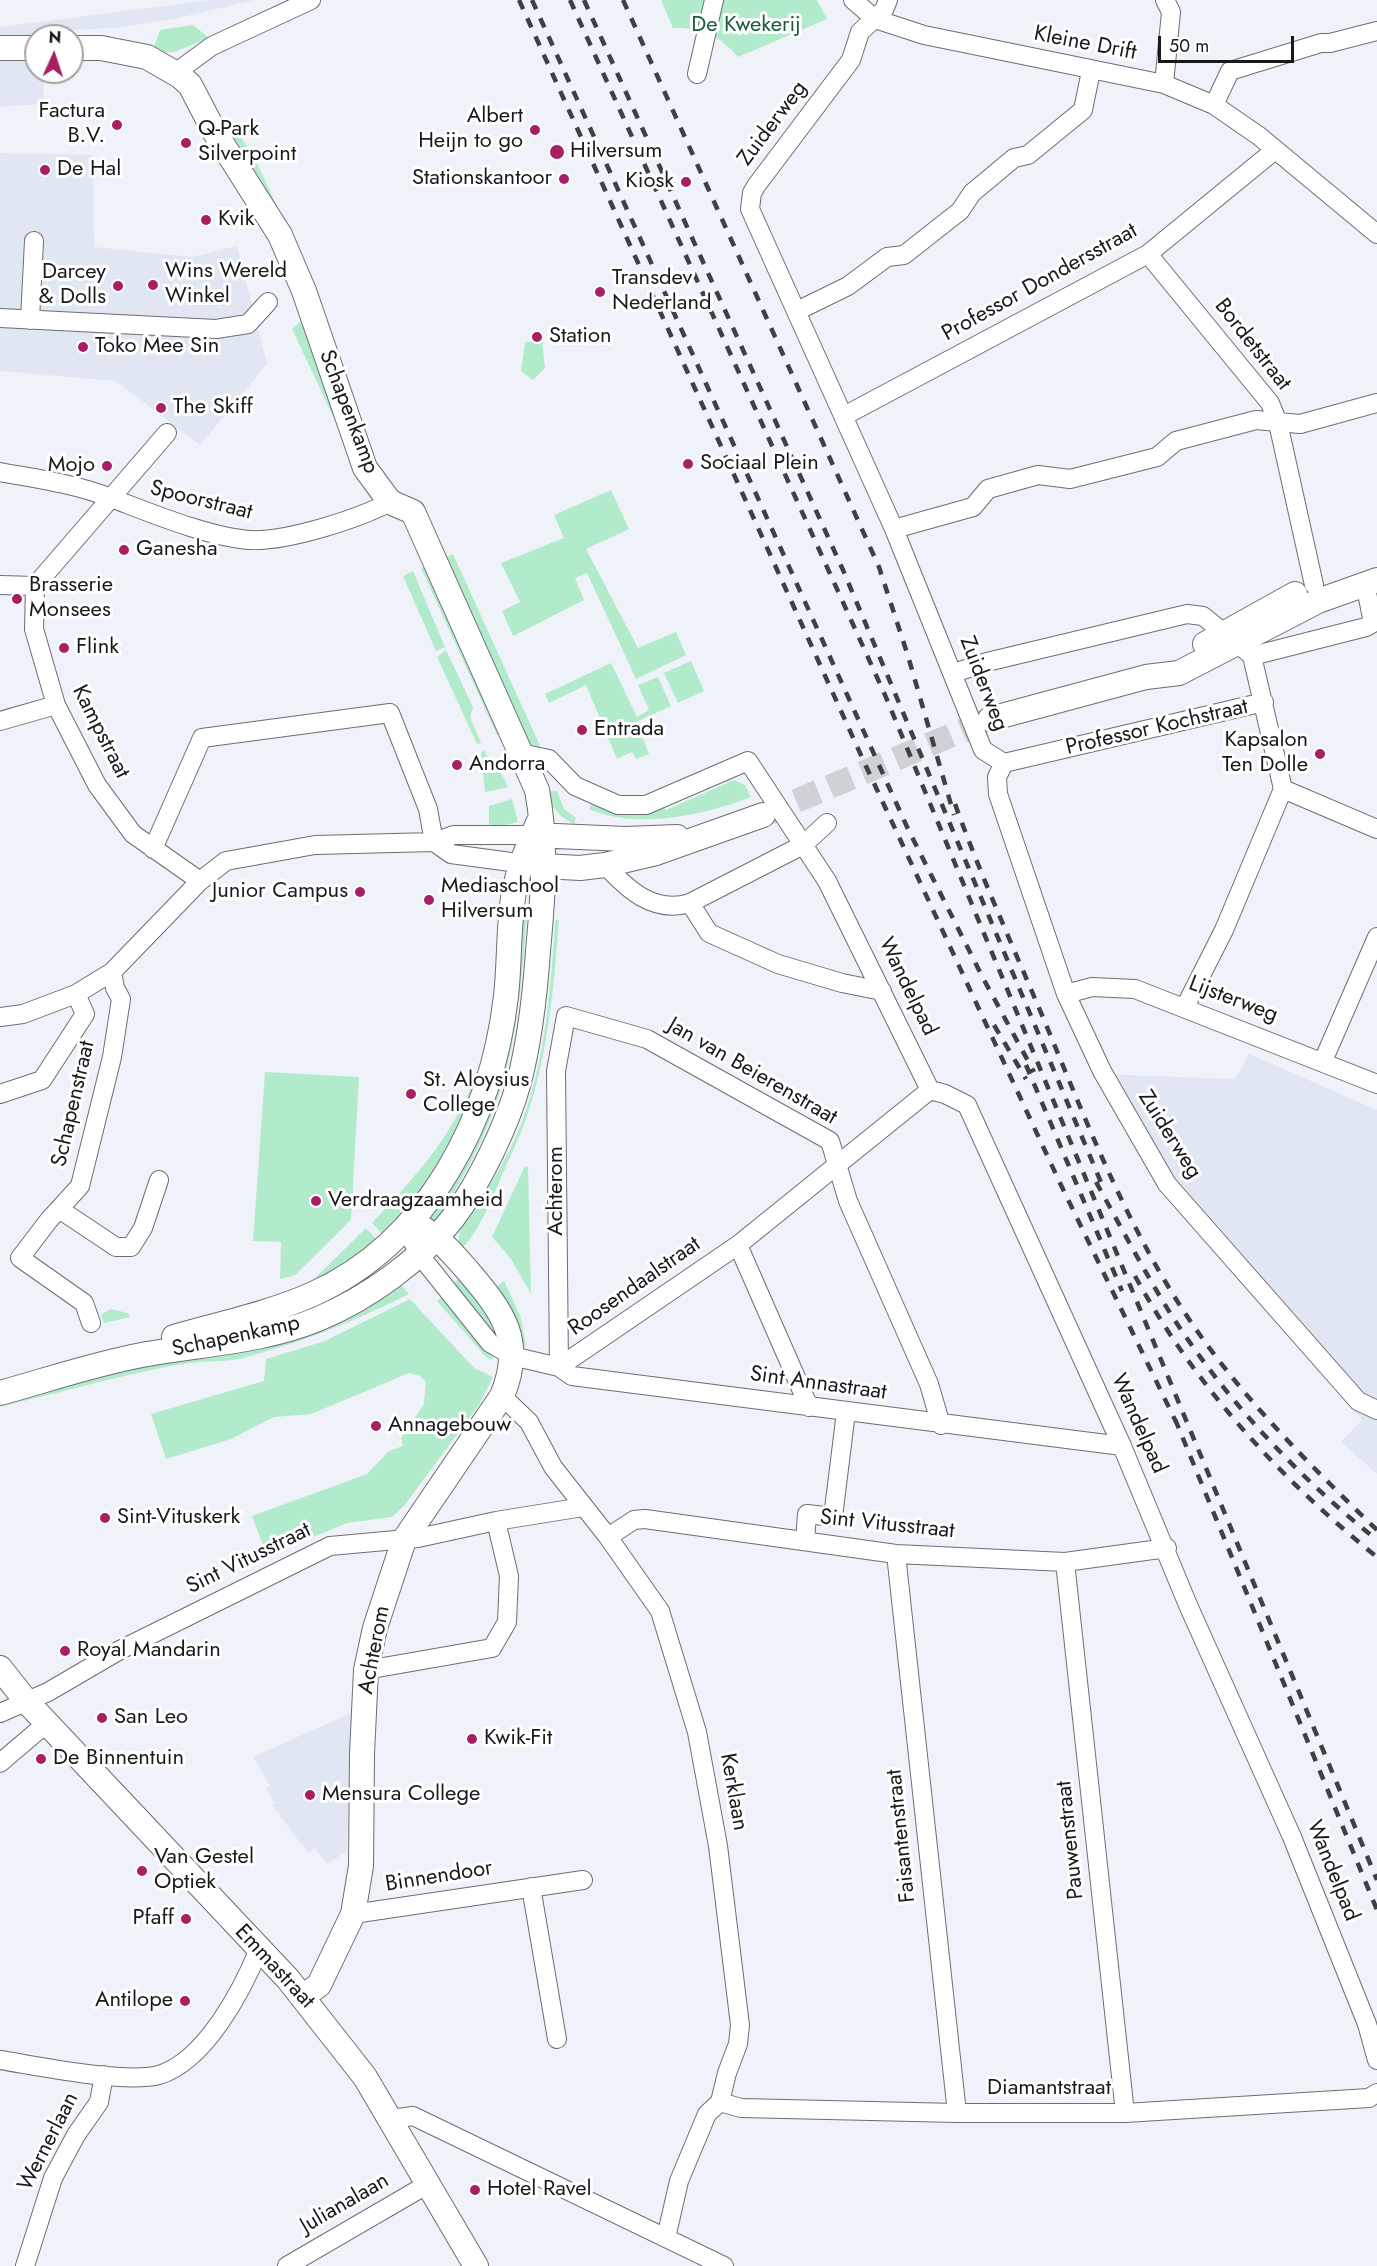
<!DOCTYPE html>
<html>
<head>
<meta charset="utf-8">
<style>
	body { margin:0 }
	#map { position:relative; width:1377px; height:2266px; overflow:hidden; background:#eff2f8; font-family:Jost,sans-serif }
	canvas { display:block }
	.north { position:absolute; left:24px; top:24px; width:60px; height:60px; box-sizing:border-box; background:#fff; border:2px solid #a3a3a4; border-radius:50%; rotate:3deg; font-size:16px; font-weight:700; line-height:24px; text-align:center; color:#18191b }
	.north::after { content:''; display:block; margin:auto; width:21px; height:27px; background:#a81f64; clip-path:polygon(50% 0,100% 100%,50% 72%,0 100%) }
	.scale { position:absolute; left:1158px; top:36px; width:136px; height:27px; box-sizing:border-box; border:3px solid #18191b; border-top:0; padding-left:8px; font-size:18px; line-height:21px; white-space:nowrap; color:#18191b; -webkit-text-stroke:4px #fff; paint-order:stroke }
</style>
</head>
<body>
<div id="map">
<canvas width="1377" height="2266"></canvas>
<div class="north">N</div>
<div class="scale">50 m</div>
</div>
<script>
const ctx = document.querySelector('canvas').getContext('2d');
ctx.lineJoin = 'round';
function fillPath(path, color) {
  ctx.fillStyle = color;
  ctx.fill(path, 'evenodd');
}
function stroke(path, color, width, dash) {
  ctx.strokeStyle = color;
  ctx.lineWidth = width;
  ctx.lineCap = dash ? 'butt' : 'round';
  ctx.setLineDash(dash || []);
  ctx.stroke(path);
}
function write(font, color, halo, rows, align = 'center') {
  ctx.font = font + ' Jost,sans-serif';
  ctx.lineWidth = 6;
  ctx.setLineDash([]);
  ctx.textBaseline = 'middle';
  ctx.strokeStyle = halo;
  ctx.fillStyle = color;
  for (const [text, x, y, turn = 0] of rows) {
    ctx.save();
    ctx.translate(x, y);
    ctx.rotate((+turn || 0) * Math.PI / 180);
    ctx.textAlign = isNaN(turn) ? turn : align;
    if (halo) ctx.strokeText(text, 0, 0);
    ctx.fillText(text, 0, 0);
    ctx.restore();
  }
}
fillPath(new Path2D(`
	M211,0H254L174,19L115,28L42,31V36H36V72H43L44,104L0,107V27Z
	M0,153L93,155L94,247L192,257L237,246L267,364L200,445L116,381L0,371Z
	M1249,1054L1377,1110V1474L1341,1442L1362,1420L1173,1206L1098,1074L1235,1079Z
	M351,1713L347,1851L327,1864L315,1848L308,1853L272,1805L275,1803L266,1788L270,1786L253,1757Z`), '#e1e6f3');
fillPath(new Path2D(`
	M661,0H817L827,19L738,57C719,35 702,27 673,28Z
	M193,25L209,38L174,52L152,53L160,30Z
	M230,120L254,157L294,242L225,124Z
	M301,321L356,465L292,329Z
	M542,340L545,368L533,380L521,371L525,342Z
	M611,490L629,529L586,549L638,648L676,632L686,655L636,679L587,573L575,578L584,600L513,636L502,611L520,602L501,563L564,538L554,515Z
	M453,554L541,748L525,742L444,558Z
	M427,566L503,737L497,735L421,568Z
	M413,571L445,647L436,651L403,576Z
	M446,650L473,707L470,717L481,743L477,744L437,657Z
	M691,661L704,691L678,703L664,673Z
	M611,663L637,717L649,710L638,685L658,677L671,706L636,722L649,754L636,759L632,752L617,759L586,685L549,703L545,694Z
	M485,751L486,755L495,760L508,787L485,792L481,752Z
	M734,780L745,785L751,797C705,815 636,830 589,809L592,803L663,806L666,810Z
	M547,791H557L564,809L576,818L574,824C558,816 552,808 547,791Z
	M512,799L518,822L492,828L489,824V806Z
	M519,909H527C522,980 517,1055 489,1122C474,1159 454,1194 432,1227L428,1225V1208L466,1152Z
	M555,920H559C554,987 548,1055 526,1119C519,1139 509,1158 501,1178C490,1203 480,1229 461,1250L458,1243L460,1231C484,1196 508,1159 523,1119C546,1056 551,986 555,920Z
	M265,1072L359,1077L351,1220L295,1275L280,1279L281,1242L253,1241Z
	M473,1083L475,1084L458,1146L386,1238L372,1223C416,1176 447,1143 473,1083Z
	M525,1166L528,1167L531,1294L511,1259L492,1237Z
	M366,1228L378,1241L372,1247L306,1287Z
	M461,1276L499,1331L496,1342L452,1285Z
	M395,1278L409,1294C355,1321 301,1343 243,1358C226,1362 207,1361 189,1363C127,1373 67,1391 7,1405L4,1398L114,1368L224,1349Z
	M504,1281L521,1318L526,1347L521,1342L495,1288Z
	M445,1294L492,1354L493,1360L486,1357L437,1301Z
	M410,1299L474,1368L493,1377L479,1405L404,1506L392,1517L347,1523L267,1556L252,1516L367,1474L389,1451L403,1446L401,1438L424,1404L426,1382L420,1376L409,1373L311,1414L274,1417L231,1439L166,1459L151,1414L264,1381L266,1359L325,1341Z
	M110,1309L128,1313L130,1317L104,1323L101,1315Z`), '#b2ebcb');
stroke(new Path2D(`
	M763,815L990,719`), '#cfd1d7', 24, [24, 12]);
const minor = new Path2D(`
	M853,0L875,19L924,35L1164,84L1214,105L1259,136L1377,234
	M888,0L884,10L860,32L851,60L756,186L752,193L750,209L894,529L983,750L1004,763
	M175,73L212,46L311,0
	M697,74L714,0
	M1164,84L1171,12L1165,0
	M1214,105L1230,71L1321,43H1330L1377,31
	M1148,254L1270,403L1278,423L1314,585
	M797,311L848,286L887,257L904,255L960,211L972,193L1014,158L1028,155L1083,110L1091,71
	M0,318L216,329L248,324L268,302
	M30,320L34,241
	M844,416L1148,254L1275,150
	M167,433L35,586L34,629L56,705L97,785L133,834L200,881
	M0,472C37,479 76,484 111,498C151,513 208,537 250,540C286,542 358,519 390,502
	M894,529L973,507L988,489L1038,475L1070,479L1157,457L1176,441L1256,420L1300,424L1377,403
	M0,585L35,586
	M1252,656L1366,627L1373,623L1365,583
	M954,673L987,662L1187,614L1203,616L1224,633
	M0,721L56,705
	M520,753L549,759L575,786L618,805H646L748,761L827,881L930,1090L945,1094L967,1105L1122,1446L1188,1605L1292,1837L1367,2024L1377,2060
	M1004,763L997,777L998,794L1066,994L1102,1071L1167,1184L1358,1401L1377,1410
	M1004,763L1264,702
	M1283,789L1377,829
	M434,842L451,854L533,865
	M153,849L202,738L390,713L428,809L434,842
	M605,865C628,890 654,914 690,903L803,845L827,823
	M690,903L709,933L778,964L842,983L882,991
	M1066,994L1092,987L1135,989L1377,1084
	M1185,1007L1224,930L1283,789L1252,656L1238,644
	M0,1017L23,1014L76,994L112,972L200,881L226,861L315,845L434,842L454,835H533
	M1323,1061L1377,937
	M0,1094L42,1080L85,1014L76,994
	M59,1209L116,1247H131L143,1228L159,1180
	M407,1229L418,1253L490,1343L512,1356L559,1367L572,1376L1122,1446
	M738,1245L809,1407
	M91,1323L84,1303L20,1258L49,1220L80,1186L112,1057L121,999L115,988L112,972
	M559,1367L556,1071L566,1016L647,1039L830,1141L848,1201L929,1384L941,1425
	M559,1367L738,1245L930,1090
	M502,1396L529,1422L553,1467L608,1537L660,1611L697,1732L718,1846L740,2025L738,2044L727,2073L720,2102L707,2114L679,2181L666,2238
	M608,1537L634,1520L645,1519L896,1554L1065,1562L1167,1548
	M805,1541L807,1514L833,1517L846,1412
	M896,1554L957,2113
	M1065,1562L1125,2113
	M366,1670L492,1648L507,1622L509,1576L496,1521
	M0,1713L48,1692L120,1650L330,1546L418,1538L496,1521L583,1507
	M0,1763L47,1723
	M531,1887L557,2039
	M353,1914L583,1880
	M0,2060C38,2066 124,2084 159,2075C205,2061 242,1991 259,1949
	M720,2102L741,2108L957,2113H1125L1369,2098L1377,2093
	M389,2119L413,2116L724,2266
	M25,2266L53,2178L76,2135L99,2102L104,2075
	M287,2266L428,2184`);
const major = new Path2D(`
	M0,48H36
	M1205,644L1295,594
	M990,719L1146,677L1179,673L1318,601L1377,580
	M533,835L625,839L677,837
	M543,866L580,868L605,865L656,853L763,815
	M174,1337C219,1324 271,1313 313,1294C429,1242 492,1117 506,996C510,961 508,925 514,892C519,867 528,846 538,823
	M0,1393C47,1380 94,1364 142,1355C200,1344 263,1342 318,1319C368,1298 420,1261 453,1218C479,1184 508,1123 519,1082C530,1039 535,995 538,951C543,898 547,843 537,790L413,512L390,502L365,468L304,291L280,235L214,131L190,85L180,76L147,57L101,48H72
	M0,1668L27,1702L288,1979L365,2077L476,2266
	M302,1997L319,1985L353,1914L361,1866L362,1754L366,1670L375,1628L404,1540L502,1396C525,1341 503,1312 468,1271C454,1255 441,1240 424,1229`);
stroke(minor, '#6c6e74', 20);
stroke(major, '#6c6e74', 26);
stroke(minor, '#fff', 18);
stroke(major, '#fff', 24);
stroke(new Path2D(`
	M519,0L865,764L1060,1183L1178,1426
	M532,0L908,829L983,978L1034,1072
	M570,0L885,695L1377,1880
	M584,0L843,570L1103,1187
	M623,0L879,567L908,656L954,815
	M955,804C982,879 1016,953 1047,1027C1091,1133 1133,1241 1200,1335C1251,1407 1314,1469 1377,1530
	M994,1025L1026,1079
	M1026,1065L1122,1291
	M1096,1182C1121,1227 1145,1273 1172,1316C1227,1401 1298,1477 1377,1540
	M1135,1276C1195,1386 1280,1479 1377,1557
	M1175,1419L1377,1910`), '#3e4043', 4.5, [10, 10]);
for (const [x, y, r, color] of [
	[117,125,6,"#a81f64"],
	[535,130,6,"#a81f64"],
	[186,143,6,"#a81f64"],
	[557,152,8,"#a81f64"],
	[45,170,6,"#a81f64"],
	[564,179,6,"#a81f64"],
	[686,182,6,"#a81f64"],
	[206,220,6,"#a81f64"],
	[153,285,6,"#a81f64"],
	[118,286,6,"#a81f64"],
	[600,292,6,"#a81f64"],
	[537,337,6,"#a81f64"],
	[83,347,6,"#a81f64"],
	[161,408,6,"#a81f64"],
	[688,464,6,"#a81f64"],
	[107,466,6,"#a81f64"],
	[124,550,6,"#a81f64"],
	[17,599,6,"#a81f64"],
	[64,648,6,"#a81f64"],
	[582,730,6,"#a81f64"],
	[1320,754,6,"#a81f64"],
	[457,765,6,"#a81f64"],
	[360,892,6,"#a81f64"],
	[429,900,6,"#a81f64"],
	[411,1094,6,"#a81f64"],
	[316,1201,6,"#a81f64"],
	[376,1426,6,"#a81f64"],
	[105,1518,6,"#a81f64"],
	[65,1651,6,"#a81f64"],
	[102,1718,6,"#a81f64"],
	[472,1739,6,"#a81f64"],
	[41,1759,6,"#a81f64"],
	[310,1795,6,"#a81f64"],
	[142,1871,6,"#a81f64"],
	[186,1919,6,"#a81f64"],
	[185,2001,6,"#a81f64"],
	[475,2190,6,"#a81f64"]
]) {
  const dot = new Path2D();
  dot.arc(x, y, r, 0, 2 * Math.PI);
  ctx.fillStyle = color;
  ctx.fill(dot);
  stroke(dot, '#fff', 2);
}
write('22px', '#1a5c3f', '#fff', [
	["De Kwekerij",746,26]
]);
write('22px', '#18191b', '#fff', [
	["Kleine Drift",1085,44,11],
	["Zuiderweg",773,124,-53],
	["Professor Dondersstraat",1040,283,-29],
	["Bordetstraat",1252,345,52],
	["Schapenkamp",348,412,69],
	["Spoorstraat",201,501,14],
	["Zuiderweg",983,684,69],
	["Professor Kochstraat",1157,728,-13],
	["Kampstraat",100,732,63],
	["Wandelpad",907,987,64],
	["Lijsterweg",1233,1000,21],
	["Jan van Beierenstraat",752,1072,30],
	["Schapenstraat",74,1104,-77],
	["Zuiderweg",1169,1135,58],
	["Achterom",557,1191,-90],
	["Roosendaalstraat",635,1287,-35],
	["Schapenkamp",236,1337,-12],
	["Sint Annastraat",818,1384,8],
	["Wandelpad",1138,1424,66],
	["Sint Vitusstraat",887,1525,6],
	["Sint Vitusstraat",249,1559,-26],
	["Achterom",375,1650,-79],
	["Kerklaan",733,1792,80],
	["Faisantenstraat",902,1836,-96],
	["Pauwenstraat",1071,1840,-96],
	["Wandelpad",1332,1871,68],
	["Binnendoor",439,1877,-9],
	["Emmastraat",274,1967,47],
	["Diamantstraat",1049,2089],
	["Wernerlaan",49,2142,-63],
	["Julianalaan",345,2204,-30]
]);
write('22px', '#18191b', '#fff', [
	["Factura",105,112,"right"],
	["B.V.",105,137,"right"],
	["Albert",523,117,"right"],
	["Heijn to go",523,142,"right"],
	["Q-Park",198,130],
	["Silverpoint",198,155],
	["Hilversum",570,152],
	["De Hal",57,170],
	["Stationskantoor",552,179,"right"],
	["Kiosk",674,182,"right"],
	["Kvik",218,220],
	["Wins Wereld",165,272],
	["Winkel",165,297],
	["Darcey",106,273,"right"],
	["& Dolls",106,298,"right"],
	["Transdev",612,279],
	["Nederland",612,304],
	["Station",549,337],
	["Toko Mee Sin",95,347],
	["The Skiff",173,408],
	["Sociaal Plein",700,464],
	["Mojo",95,466,"right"],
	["Ganesha",136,550],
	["Brasserie",29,586],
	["Monsees",29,611],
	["Flink",76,648],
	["Entrada",594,730],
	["Kapsalon",1308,741,"right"],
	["Ten Dolle",1308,766,"right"],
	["Andorra",469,765],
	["Mediaschool",441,887],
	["Hilversum",441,912],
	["Junior Campus",348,892,"right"],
	["St. Aloysius",423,1081],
	["College",423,1106],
	["Verdraagzaamheid",328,1201],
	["Annagebouw",388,1426],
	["Sint-Vituskerk",117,1518],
	["Royal Mandarin",77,1651],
	["San Leo",114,1718],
	["Kwik-Fit",484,1739],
	["De Binnentuin",53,1759],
	["Mensura College",322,1795],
	["Van Gestel",154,1858],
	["Optiek",154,1883],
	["Pfaff",174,1919,"right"],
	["Antilope",173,2001,"right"],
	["Hotel Ravel",487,2190]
], 'left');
</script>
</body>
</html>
